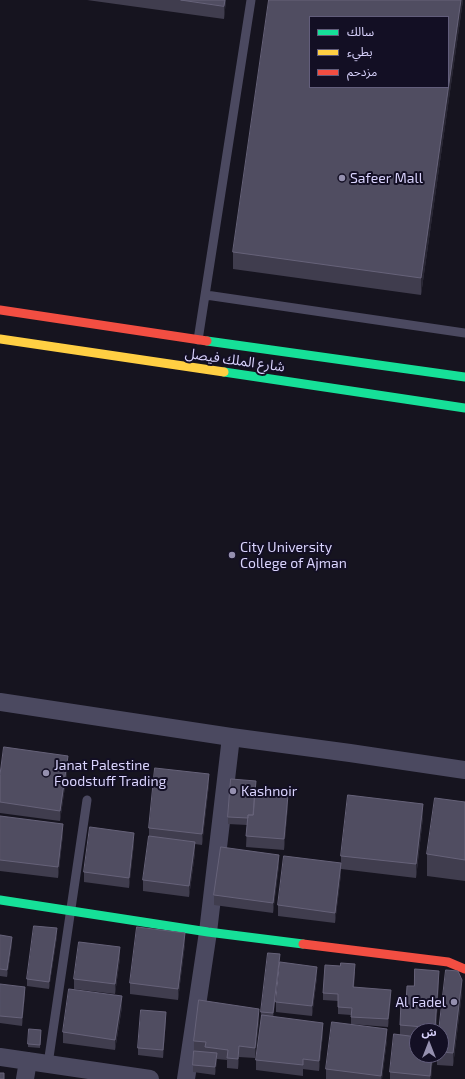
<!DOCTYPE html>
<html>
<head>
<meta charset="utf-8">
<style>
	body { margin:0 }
	#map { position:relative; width:465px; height:1079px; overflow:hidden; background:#16141f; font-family:"Exo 2","Noto Sans Arabic",sans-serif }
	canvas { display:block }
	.legend { position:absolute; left:309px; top:16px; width:140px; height:72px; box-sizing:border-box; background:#130f24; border:1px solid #625d7b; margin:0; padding:5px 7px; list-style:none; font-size:12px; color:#d9d3fd }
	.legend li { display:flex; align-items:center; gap:8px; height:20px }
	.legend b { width:20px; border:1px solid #625d7b }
	.north { position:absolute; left:409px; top:1023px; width:40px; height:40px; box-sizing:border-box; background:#130f24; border:1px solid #625d7b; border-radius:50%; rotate:0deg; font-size:11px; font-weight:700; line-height:16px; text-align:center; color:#d9d3fd }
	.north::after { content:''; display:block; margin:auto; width:14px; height:18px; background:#9590af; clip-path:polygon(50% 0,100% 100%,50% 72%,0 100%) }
</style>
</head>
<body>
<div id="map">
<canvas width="465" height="1079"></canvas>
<ul class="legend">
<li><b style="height:5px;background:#16e098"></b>سالك</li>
<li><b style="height:5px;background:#ffcf43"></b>بطيء</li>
<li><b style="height:5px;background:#f24e42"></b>مزدحم</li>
</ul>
<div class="north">ش</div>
</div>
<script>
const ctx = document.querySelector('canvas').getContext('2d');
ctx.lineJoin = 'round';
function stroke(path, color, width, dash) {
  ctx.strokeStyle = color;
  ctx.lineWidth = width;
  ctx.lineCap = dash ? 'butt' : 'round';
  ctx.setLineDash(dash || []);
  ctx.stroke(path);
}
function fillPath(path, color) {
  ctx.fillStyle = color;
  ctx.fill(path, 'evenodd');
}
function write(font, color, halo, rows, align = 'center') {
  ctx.font = font + ' "Exo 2","Noto Sans Arabic",sans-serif';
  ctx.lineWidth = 4;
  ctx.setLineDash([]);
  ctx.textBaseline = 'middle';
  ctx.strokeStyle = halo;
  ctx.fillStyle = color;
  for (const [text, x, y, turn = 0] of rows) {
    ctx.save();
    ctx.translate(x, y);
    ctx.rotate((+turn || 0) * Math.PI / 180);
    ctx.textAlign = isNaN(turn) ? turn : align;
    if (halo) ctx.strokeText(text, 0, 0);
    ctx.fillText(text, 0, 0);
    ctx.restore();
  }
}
stroke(new Path2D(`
	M206,295L465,333
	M198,340L251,0
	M48,1064L87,800`), '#4b4960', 9);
stroke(new Path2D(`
	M0,702L231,737L350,753L465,770
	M0,1057L150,1079
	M25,1079L28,1061
	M186,1079L208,932L231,737`), '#4b4960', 18);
stroke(new Path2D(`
	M207,341L465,377
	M224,372L465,408
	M0,900L208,932L303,944`), '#16e098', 9);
stroke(new Path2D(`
	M0,339L224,372`), '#ffcf43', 9);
stroke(new Path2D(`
	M0,310L207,341
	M303,944L448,962L465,969`), '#f24e42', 9);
fillPath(new Path2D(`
	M87,0H226L224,19Z
	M269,0H463L421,295L233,269V252Z
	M68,766L60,821L0,813V775Z
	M209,784L202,845L195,844V853L189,897L143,891V880L149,836V828Z
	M256,788V792L288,805L284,850L246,847L247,825L228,824V817Z
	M465,802V881L427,876V854Z
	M0,816L63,834L58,878L0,871Z
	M423,817L416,878L341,869V874L335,923L278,916V905L341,863V856Z
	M134,843L129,888L84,882V872Z
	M279,865L273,913L214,905V895Z
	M0,935L12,944L7,977L0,976Z
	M57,936L49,989L27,986V979Z
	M185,944L178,1000L130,994V983Z
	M120,958L115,994L74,989V979Z
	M280,962L273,1017L323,1033L319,1071L303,1069V1076L256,1070V1060L261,1019V1012Z
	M340,966L355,972L354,987L391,997L388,1027L351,1024V1015L338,1014V1001L323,1000V993Z
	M317,977L312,1016L276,1012V1002Z
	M439,981L436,1031H417V1055H433L431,1079H390V1072L400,1035V1025L406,1002L414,986Z
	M0,984L25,994L22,1026L0,1023Z
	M462,993L453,1066L437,1065V1055H441V1031Z
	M122,1007L115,1050L63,1043V1032Z
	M166,1020L163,1058L138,1055V1048Z
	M259,1020L255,1058L239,1057L238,1069L227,1068V1060L217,1059L215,1075L193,1072V1065L194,1051V1041Z
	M41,1034L40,1048L28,1047V1044Z
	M387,1040L382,1079H326V1069Z`), '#403d4e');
fillPath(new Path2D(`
	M225,0H226L224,19V6Z
	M461,0H463L421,295V278Z
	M68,756V766L60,821V811Z
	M209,774V784L202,845V834Z
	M288,795V805L284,850V839Z
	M423,804V817L416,878V864Z
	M63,824V834L58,878V867Z
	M134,833V843L129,888V878Z
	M195,842V853L189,897V886Z
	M279,855V865L273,913V903Z
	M341,863V874L335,923V913Z
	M57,928V936L49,989V982Z
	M185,933V944L178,1000V989Z
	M12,937V944L7,977V970Z
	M120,947V958L115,994V984Z
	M280,954V962L273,1021V1013Z
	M317,967V977L312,1016V1006Z
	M439,971V981L436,1031H435Z
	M462,980V993L453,1066V1053Z
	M25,987V994L22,1026V1018Z
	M391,990V997L388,1027V1019Z
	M122,996V1007L115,1050V1040Z
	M259,1009V1020L255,1058V1048Z
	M166,1012V1020L163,1058V1050Z
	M323,1023V1033L319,1071V1061Z
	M387,1029V1040L382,1079H381Z
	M239,1046V1057L238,1069V1059Z
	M217,1053V1061L215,1075V1067Z
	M432,1055H433L431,1079H430Z`), '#282633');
const building = new Path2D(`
	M181,0H225L224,6Z
	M269,0H461L421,278L233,252ZM310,17H448V87H310Z
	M4,747L68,756L60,811L0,802V775Z
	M155,768L209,774L202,834L149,828Z
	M231,779L256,781L253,815H248V818L228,817Z
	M255,792L288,795L284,839L246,836L248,815H253Z
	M348,795L423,804L416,864L341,856Z
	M435,798L465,802V860L427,854Z
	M0,816L63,824L58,867L0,860Z
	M90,827L134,833L129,878L84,872Z
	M149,836L195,842L189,886L143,880Z
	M221,847L279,855L273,903L214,895Z
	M284,856L341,863L335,913L278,905Z
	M34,926L57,928L49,982L27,979Z
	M137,927L185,933L178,989L130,983Z
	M0,935L12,937L7,970L0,969Z
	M79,942L120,947L115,984L74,979Z
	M268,953L280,954L273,1013L261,1012Z
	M280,962L317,967L312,1006L276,1002Z
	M341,963L355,964L353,987L391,990L388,1019L351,1017L352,1008L338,1007V994L323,993L325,965L340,966Z
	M415,969L439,971L435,1028L400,1025L401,1002H406L407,986H414Z
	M446,970L458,971L462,980L453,1053L441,1052V1031H439Z
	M0,984L25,987L22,1018L0,1016Z
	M69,989L122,996L115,1040L63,1032Z
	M199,1000L259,1009L255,1048L239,1046L238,1059L227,1058L228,1050L205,1047L206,1042L194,1041Z
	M141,1010L166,1012L163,1050L138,1048Z
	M262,1015L323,1023L319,1061L303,1059V1065L256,1060Z
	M332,1022L387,1029L381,1076L326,1069Z
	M29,1029L41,1030L40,1045L28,1044Z
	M394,1034L417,1037V1055H432L430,1076L390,1072Z
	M194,1051L217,1053L215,1067L193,1065Z
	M0,1073H4V1079H0Z`);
fillPath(building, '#504d61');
stroke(building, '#666279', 1);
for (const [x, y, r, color] of [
	[342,178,4,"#9590af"],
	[232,555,4,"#9590af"],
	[46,773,4,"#9590af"],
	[233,791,4,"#9590af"],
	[454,1002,4,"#9590af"]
]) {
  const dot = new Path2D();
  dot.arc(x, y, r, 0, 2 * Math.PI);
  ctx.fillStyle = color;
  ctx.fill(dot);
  stroke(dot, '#130f24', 1.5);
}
write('14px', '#d9d3fd', '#130f24', [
	["Safeer Mall",350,178],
	["City University",240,547],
	["College of Ajman",240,563],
	["Janat Palestine",54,765],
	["Foodstuff Trading",54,781],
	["Kashnoir",241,791],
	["Al Fadel",446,1002,"right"]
], 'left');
write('14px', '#d9d3fd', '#130f24', [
	["شارع الملك فيصل",235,360,8]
]);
</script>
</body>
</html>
